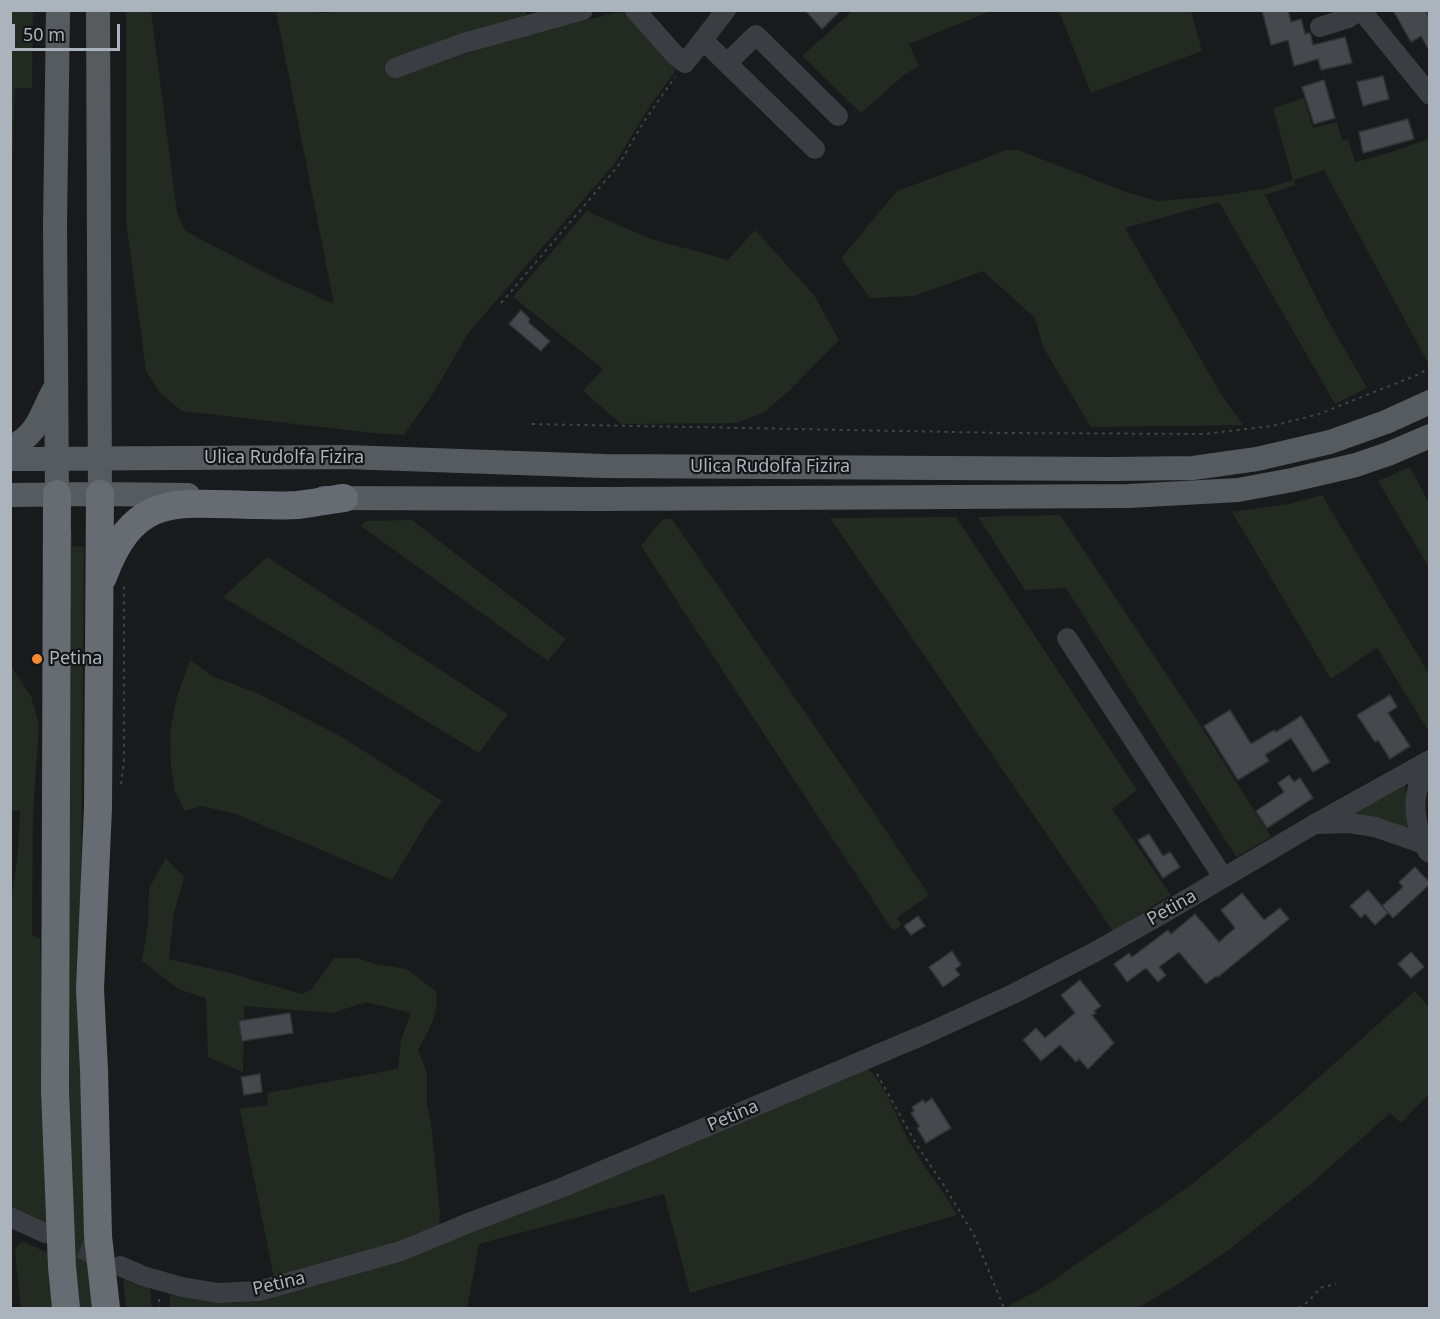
<!DOCTYPE html>
<html>
<head>
<meta charset="utf-8">
<style>
	body { margin:0 }
	#map { position:relative; width:1440px; height:1319px; overflow:hidden; background:#191a1c; font-family:"Noto Sans",sans-serif }
	canvas { display:block }
	.frame { position:absolute; inset:0; border:12px solid #abb4bc; pointer-events:none }
	.scale { position:absolute; left:12px; top:24px; width:108px; height:27px; box-sizing:border-box; border:3px solid #abb4bc; border-top:0; padding-left:8px; font-size:18px; line-height:21px; white-space:nowrap; color:#abb4bc; -webkit-text-stroke:4px #141517; paint-order:stroke }
</style>
</head>
<body>
<div id="map">
<canvas width="1440" height="1319"></canvas>
<div class="frame"></div>
<div class="scale">50 m</div>
</div>
<script>
const ctx = document.querySelector('canvas').getContext('2d');
ctx.lineJoin = 'round';
function fillPath(path, color) {
  ctx.fillStyle = color;
  ctx.fill(path, 'evenodd');
}
function stroke(path, color, width, dash) {
  ctx.strokeStyle = color;
  ctx.lineWidth = width;
  ctx.lineCap = dash ? 'butt' : 'round';
  ctx.setLineDash(dash || []);
  ctx.stroke(path);
}
function write(font, color, halo, rows, align = 'center') {
  ctx.font = font + ' "Noto Sans",sans-serif';
  ctx.lineWidth = 4.5;
  ctx.setLineDash([]);
  ctx.textBaseline = 'middle';
  ctx.strokeStyle = halo;
  ctx.fillStyle = color;
  for (const [text, x, y, turn = 0] of rows) {
    ctx.save();
    ctx.translate(x, y);
    ctx.rotate((+turn || 0) * Math.PI / 180);
    ctx.textAlign = isNaN(turn) ? turn : align;
    if (halo) ctx.strokeText(text, 0, 0);
    ctx.fillText(text, 0, 0);
    ctx.restore();
  }
}
fillPath(new Path2D(`
	M11,10L33,11L32,88H15L11,191Z
	M126,11H151L177,213L185,230L200,239L276,278L334,304L276,11H299L329,13V11H525L528,19L400,76L510,39L618,12L629,14L676,70L650,106L615,163L469,332L434,392L404,435L373,433L182,411L160,393L146,371L126,221Z
	M852,11V10L991,11L909,44L919,66L904,75L861,113L802,56Z
	M1059,11H1191L1202,51L1091,93Z
	M1304,98L1313,128L1337,122L1342,140L1348,139L1355,162L1388,153L1429,139V365L1324,170L1294,180L1296,185L1265,195L1325,315L1367,388L1335,404L1219,202L1125,228L1221,394L1243,425L1091,427L1043,347L1035,318L983,271L914,296L870,298L841,258L897,191L965,166L1006,150H1018L1129,193L1157,201L1217,196L1263,189L1293,180L1273,108Z
	M587,211L648,238L728,260L755,230L814,295L839,340L790,390L766,411L737,423L621,424L583,391L603,369L513,297Z
	M1410,467L1429,503V568L1378,481Z
	M1322,495L1429,674V732L1377,648L1331,679L1232,512L1288,504Z
	M1060,515L1199,723L1271,837L1236,857L1066,588L1025,590L978,517Z
	M956,517L1137,790L1112,809L1171,895L1113,931L830,518Z
	M663,519H672L879,820L929,895L897,918L901,925L893,931L641,546Z
	M412,520L566,639L548,661L361,526L366,521Z
	M66,531H72V546L84,547L81,908L94,1308H77L65,1075Z
	M267,557L508,714L479,753L223,597Z
	M190,660L214,677L257,693L342,737L442,801L427,822L392,880L236,814L201,806L185,811L175,792L171,767L170,732L176,700Z
	M10,665L31,696L39,725L33,813L32,935L40,939L49,1226L11,1210L10,910L18,851L20,811H11Z
	M1405,784L1411,834L1353,815V809Z
	M166,858L184,877L174,913L169,959L230,973L302,994L312,989L334,958H357L375,964L406,969L436,991C440,1013 428,1032 418,1050L427,1073V1105L431,1122L440,1213L438,1240L482,1226L683,1148L865,1066C886,1083 896,1118 909,1141C923,1167 943,1189 957,1215L690,1293L664,1194L479,1244L467,1308H170V1295L235,1303L289,1292L363,1272L365,1253L274,1278L240,1109L268,1105L267,1093L398,1069L401,1040L411,1013L366,1002L333,1013L244,1006L243,1072L208,1057L206,998L178,989L142,961L148,925L149,888Z
	M1415,991L1429,1007V1094L1401,1123L1390,1113L1311,1184L1230,1249L1180,1283L1138,1308H1009L1008,1306L1042,1288L1191,1185L1280,1112Z
	M22,1241L50,1254L56,1308H21L15,1253L17,1246Z
	M124,1279L141,1287L145,1282L150,1288L152,1308H126L123,1281Z`), '#222a21');
const building = new Path2D(`
	M805,10H841L822,29Z
	M1262,10H1288L1291,22L1301,19L1305,34L1310,33L1313,45L1345,37L1352,63L1321,70L1318,59L1294,66L1288,40L1271,45Z
	M1393,10H1425L1430,18V52L1421,36L1411,42Z
	M1383,76L1389,99L1363,106L1357,82Z
	M1324,80L1335,118L1314,124L1302,87Z
	M1408,119L1414,139L1363,153L1359,132Z
	M521,310L530,319L528,322L550,341L541,351L509,324Z
	M1390,695L1397,707L1388,713L1410,746L1390,759L1378,740L1375,742L1357,715Z
	M1230,710L1251,744L1274,730L1276,732L1301,716L1330,762L1313,772L1291,738L1265,755L1269,761L1238,780L1204,726Z
	M1289,775L1294,782L1300,778L1313,798L1267,828L1256,811L1284,792L1278,783Z
	M1149,834L1163,856L1170,852L1180,867L1163,878L1138,840Z
	M1415,867L1430,883V884L1393,918L1382,906L1403,887L1399,882Z
	M1368,890L1388,913L1375,925L1365,914L1361,918L1350,906Z
	M1242,893L1264,920L1280,908L1289,919L1218,977L1216,976L1206,984L1179,952L1159,967L1166,975L1158,982L1146,968L1127,982L1114,964L1129,953L1132,957L1168,930L1171,934L1195,914L1219,942L1235,928L1221,910Z
	M918,916L925,926L911,935L904,926Z
	M952,951L961,965L955,969L960,975L943,987L929,967Z
	M1411,952L1424,967L1411,978L1398,964Z
	M1080,980L1101,1006L1094,1011L1096,1013L1092,1015L1114,1043L1088,1069L1079,1059L1076,1062L1060,1045L1041,1061L1023,1040L1036,1028L1045,1038L1075,1013L1061,995Z
	M290,1013L293,1033L242,1041L239,1021Z
	M260,1074L262,1092L244,1095L241,1077Z
	M932,1098L951,1128L926,1143L917,1128L920,1127L911,1113L914,1111L912,1107L923,1100L925,1103Z`);
fillPath(building, '#45484c');
stroke(building, '#333438', 1.5);
stroke(new Path2D(`
	M53,1236L109,1261`), '#36393c', 20, [20, 10]);
stroke(new Path2D(`
	M501,303L618,166L643,123L675,77
	M532,424L1005,433L1204,434L1272,426L1319,414L1417,375L1430,368
	M121,784L124,761V583
	M877,1074L918,1147L943,1184L974,1235L1004,1308
	M159,1299V1308
	M1299,1308L1309,1301L1320,1288L1336,1284`), '#404448', 2, [3, 4.5]);
stroke(new Path2D(`
	M635,10L676,56L685,63L726,10
	M1320,27L1348,18L1361,10L1430,95
	M703,40L815,149
	M727,63L756,35L838,116
	M395,68L464,43L583,10
	M1067,638L1223,877
	M1318,824L1349,823L1375,827L1424,844
	M1428,852C1413,823 1409,791 1430,764
	M10,1217L45,1233
	M120,1266L143,1276L182,1287L218,1293L259,1291L401,1251L471,1222L561,1188L692,1133L928,1033L1013,994L1093,953L1162,914L1313,825L1430,760`), '#3a3d41', 20);
stroke(new Path2D(`
	M98,10L100,494
	M10,448C40,433 40,414 55,388
	M10,459L346,457L604,466L1112,469L1193,468L1257,459L1330,442L1386,422L1430,402
	M57,494L55,225L58,10
	M10,495L100,494L188,495
	M324,498L601,499L1129,496L1238,490L1292,480L1356,465L1388,454L1430,436`), '#565b60', 24);
stroke(new Path2D(`
	M57,494L55,1090L62,1267L66,1308
	M100,494L98,808L90,989L94,1070L98,1236L106,1308
	M103,577C135,490 178,504 256,505C270,505 284,506 298,505C313,503 329,500 344,498`), '#666c72', 28);
for (const [x, y, r, color] of [
	[37,659,6,"#f88a35"]
]) {
  const dot = new Path2D();
  dot.arc(x, y, r, 0, 2 * Math.PI);
  ctx.fillStyle = color;
  ctx.fill(dot);
  stroke(dot, '#141517', 2);
}
write('18px', '#abb4bc', '#141517', [
	["Ulica Rudolfa Fizira",284,458],
	["Ulica Rudolfa Fizira",770,467],
	["Petina",1172,908,-30],
	["Petina",733,1116,-23],
	["Petina",279,1284,-13]
]);
write('18px', '#abb4bc', '#141517', [
	["Petina",49,659]
], 'left');
</script>
</body>
</html>
